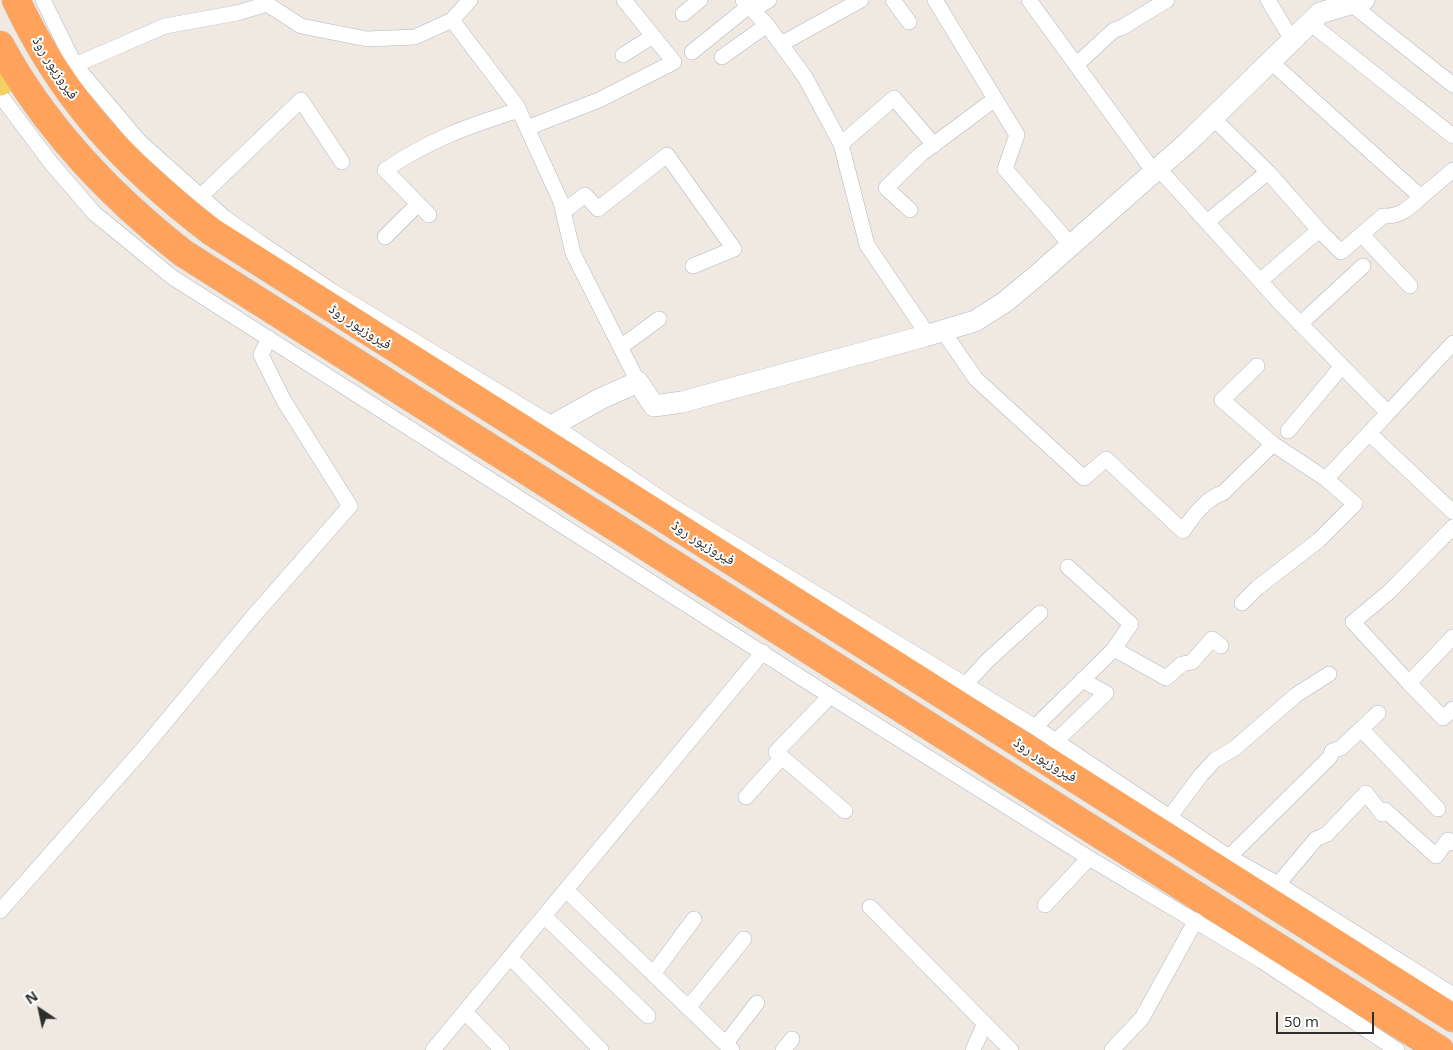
<!DOCTYPE html>
<html>
<head>
<meta charset="utf-8">
<style>
	body { margin:0 }
	#map { position:relative; width:1453px; height:1050px; overflow:hidden; background:#efe9e1; font-family:"Open Sans",sans-serif }
	canvas { display:block }
	.north { position:absolute; left:15px; top:985px; width:50px; height:50px; -webkit-text-stroke:4px #fff; paint-order:stroke; rotate:326deg; font-size:14px; font-weight:700; line-height:20px; text-align:center; color:#2e2e2e }
	.north::after { content:''; display:block; margin:auto; width:18px; height:22px; background:#2e2e2e; clip-path:polygon(50% 0,100% 100%,50% 72%,0 100%) }
	.scale { position:absolute; left:1276px; top:1012px; width:98px; height:22px; box-sizing:border-box; border:2px solid #2e2e2e; border-top:0; padding-left:6px; font-size:15px; line-height:18px; white-space:nowrap; color:#2e2e2e; -webkit-text-stroke:4px #fff; paint-order:stroke }
</style>
</head>
<body>
<div id="map">
<canvas width="1453" height="1050"></canvas>
<div class="north">N</div>
<div class="scale">50 m</div>
</div>
<script>
const ctx = document.querySelector('canvas').getContext('2d');
ctx.lineJoin = 'round';
function stroke(path, color, width, dash) {
  ctx.strokeStyle = color;
  ctx.lineWidth = width;
  ctx.lineCap = dash ? 'butt' : 'round';
  ctx.setLineDash(dash || []);
  ctx.stroke(path);
}
function write(font, color, halo, rows, align = 'center') {
  ctx.font = font + ' "Open Sans","Noto Naskh Arabic",sans-serif';
  ctx.lineWidth = 4;
  ctx.setLineDash([]);
  ctx.textBaseline = 'middle';
  ctx.strokeStyle = halo;
  ctx.fillStyle = color;
  for (const [text, x, y, turn = 0] of rows) {
    ctx.save();
    ctx.translate(x, y);
    ctx.rotate((+turn || 0) * Math.PI / 180);
    ctx.textAlign = isNaN(turn) ? turn : align;
    if (halo) ctx.strokeText(text, 0, 0);
    ctx.fillText(text, 0, 0);
    ctx.restore();
  }
}
const street = new Path2D(`
	M43,0L75,65L139,141L225,218L259,242L332,291L553,425L672,506L1035,727L1229,857L1278,884L1453,995
	M743,0L767,25L805,77L841,144L867,245L928,335
	M893,0L909,22
	M935,0L1017,135L1005,169L1071,245
	M1029,0L1154,172
	M1268,0L1292,40
	M1351,4L1453,85
	M753,10L769,0
	M683,14L700,0
	M452,20L517,106L561,202L573,253L638,382
	M1310,23L1453,136
	M781,44L861,0
	M692,52L749,6
	M623,55L653,36
	M722,57L767,25
	M1270,61L1421,197L1453,170
	M75,65L165,26L237,13L267,4L301,26L367,39L415,37L452,20L470,0
	M1076,65L1114,30L1121,28L1167,0
	M0,95L51,163L94,213L172,277L830,696L1089,858L1262,961L1397,1050
	M527,128L599,100L674,62L624,0
	M841,144L894,98L934,145
	M1158,168L1281,304L1388,413L1326,479
	M1268,172L1319,230L1341,252L1383,216C1400,217 1409,208 1421,197
	M201,196L301,100L342,162
	M910,210L886,188L921,154L995,99
	M563,212L585,195L598,209L667,155L734,249L693,266
	M429,215L385,170C429,140 468,126 519,110
	M1207,222L1268,172L1213,118
	M1362,235L1410,286
	M385,237L418,204
	M1260,281L1319,230
	M1300,324L1363,266
	M942,330L976,379L1084,478L1106,459L1183,531C1192,517 1206,498 1223,493L1273,444L1326,479L1355,504L1319,540L1257,588L1242,603
	M622,346L659,319
	M1257,366L1222,400L1273,444
	M1388,413L1453,343
	M1288,431L1342,366
	M1369,433L1453,512
	M1453,637L1409,683L1443,718L1453,709
	M1114,649L1166,678L1182,664L1192,662L1212,639L1221,646
	M1409,683L1353,622L1389,592L1453,527
	M965,685L988,660L1040,613
	M830,696L776,752L845,811
	M1035,727L1114,649L1131,624L1068,567
	M1361,729L1438,809
	M1055,742L1106,693L1082,680
	M746,797L782,757
	M1169,818L1201,775L1215,760L1235,748L1296,695L1329,674
	M1229,857L1330,757L1332,751L1341,748L1378,713
	M1278,884L1316,839L1327,834L1366,793L1382,814L1385,810L1436,856L1448,840L1453,843
	M566,890L732,1050
	M1045,905L1089,858
	M870,907L1011,1050
	M0,911L143,749L250,620L350,506L284,401L261,355L269,338
	M544,916L648,1016
	M510,957L601,1050
	M653,974L694,919
	M688,1008L744,939
	M465,1012L502,1050
	M726,1043L757,1003
	M433,1050L763,652
	M783,1050L792,1039
	M973,1050L985,1023
	M1112,1050L1142,1018L1196,920`);
const secondary = new Path2D(`
	M553,425L600,399L638,382L654,406L682,402L925,336L975,321L1005,302L1035,277L1188,142L1320,13L1364,0`);
const primary = new Path2D(`
	M0,83L16,74`);
const highway = new Path2D(`
	M16,0C63,100 126,166 212,232L1453,1018
	M0,45C45,128 109,195 183,253L1440,1050`);
stroke(street, '#b4b7c1', 16);
stroke(secondary, '#b4b7c1', 22);
stroke(primary, '#c9c9c9', 26);
stroke(highway, '#c9c9c9', 29);
stroke(street, '#fff', 15);
stroke(secondary, '#fff', 21);
stroke(primary, '#f2d163', 25);
stroke(highway, '#ffa35c', 28);
write('15px', '#2e2e2e', '#fff', [
	["فیروزپور روڈ",55,68,57],
	["فیروزپور روڈ",360,327,33],
	["فیروزپور روڈ",703,543,32],
	["فیروزپور روڈ",1045,760,32]
]);
</script>
</body>
</html>
